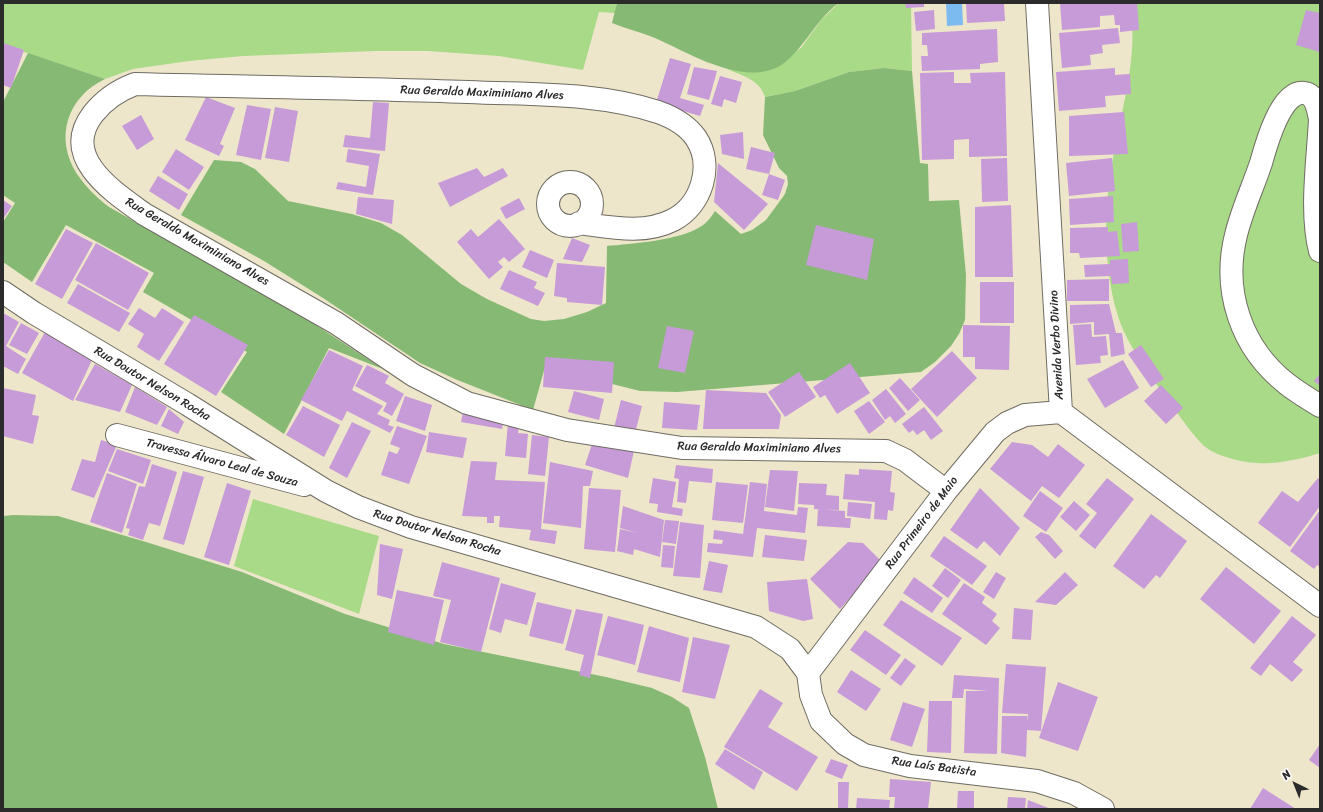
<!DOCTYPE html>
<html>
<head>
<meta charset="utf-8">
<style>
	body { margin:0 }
	#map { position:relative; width:1323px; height:812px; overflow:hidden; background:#eee6ca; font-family:Sriracha,sans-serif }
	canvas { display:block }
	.frame { position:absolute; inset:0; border:4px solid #2b2b2b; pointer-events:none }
	.north { position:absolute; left:1275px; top:764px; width:40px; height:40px; -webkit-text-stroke:3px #fff; paint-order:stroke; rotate:317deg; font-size:11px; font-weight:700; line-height:16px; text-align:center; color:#2b2b2b }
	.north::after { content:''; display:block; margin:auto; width:14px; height:18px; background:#2b2b2b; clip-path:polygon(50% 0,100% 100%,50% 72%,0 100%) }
</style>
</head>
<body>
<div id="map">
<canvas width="1323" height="812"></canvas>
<div class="frame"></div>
<div class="north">N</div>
</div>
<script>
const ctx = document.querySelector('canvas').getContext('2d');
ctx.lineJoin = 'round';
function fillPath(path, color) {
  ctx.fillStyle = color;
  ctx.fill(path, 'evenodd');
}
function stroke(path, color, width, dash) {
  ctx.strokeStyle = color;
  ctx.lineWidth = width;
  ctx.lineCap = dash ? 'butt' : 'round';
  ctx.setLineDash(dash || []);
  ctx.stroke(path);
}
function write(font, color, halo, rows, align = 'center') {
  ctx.font = font + ' Sriracha,sans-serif';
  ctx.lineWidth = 3;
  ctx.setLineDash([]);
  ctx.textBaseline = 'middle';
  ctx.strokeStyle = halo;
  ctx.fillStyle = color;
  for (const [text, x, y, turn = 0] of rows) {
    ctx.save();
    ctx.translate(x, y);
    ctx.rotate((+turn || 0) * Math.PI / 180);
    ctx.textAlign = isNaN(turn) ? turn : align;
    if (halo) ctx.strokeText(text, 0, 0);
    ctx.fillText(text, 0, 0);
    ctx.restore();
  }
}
fillPath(new Path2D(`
	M3,3H617L615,13L599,12L583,70L499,56L428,51H375L243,56L189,61L133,69L105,79L18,50L3,43Z
	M839,3H911L912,71L884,68L849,72L795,91L765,97C759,79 743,76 727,69L766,71L801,48L821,20Z
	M1130,3H1320V453C1287,463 1259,468 1226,457C1218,455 1208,450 1202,444C1192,434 1183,420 1174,409C1157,384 1130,350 1120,322C1103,274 1103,208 1113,158C1122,107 1139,55 1130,3Z
	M253,499L379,536L359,614L234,566Z`), '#a9da88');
fillPath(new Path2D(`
	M617,3H839C816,19 806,46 784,63C748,90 689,53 655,38C641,32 626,29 612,23Z
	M28,53L105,79C67,97 54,138 77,174C86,187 96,197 109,207L299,314L383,369L329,348L284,434L221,392L247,352L143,292L154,273L66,225L32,282L3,262V222L15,203L3,195V102Z
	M884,68L912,71L920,163L928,164L929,201L959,200L966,275L965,320L959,334L951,346L935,362L921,372L677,392L640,391L545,367L533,410L455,379L420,363L323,298L264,261L181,215L214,160L241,162L255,169L288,201L352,214L381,223L402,235L461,284L487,299L531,319L544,321L564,319L587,312L606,303L607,246C631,244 680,240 700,227C707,223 711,217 715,211L741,234L752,230L766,220L785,194L788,184L787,176L779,168L763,135L765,97L795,91L849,72Z
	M13,515L58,516L146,542L242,572L345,614L444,644L606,677L652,688L672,697L689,708L705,757L718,809H3V516Z`), '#86ba74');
fillPath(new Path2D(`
	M946,3H962L963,25L947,26Z`), '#7cbbf0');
fillPath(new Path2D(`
	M905,3H924V7L906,8Z
	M966,3H1004L1005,21L967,23Z
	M1060,3H1137L1139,30L1120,32V25H1115L1114,15L1100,16V27L1062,30Z
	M934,10L935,29L916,31L914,12Z
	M1306,10L1320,13V52L1296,45Z
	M1118,28L1120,43L1102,45L1103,53L1090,55L1091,65L1062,68L1059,33Z
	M997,29L998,62L980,64V69L922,71L921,56H928L927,45H922V33Z
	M3,43L24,50L11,88L3,85Z
	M670,58L691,64L680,98L704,105L700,116L656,103Z
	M694,67L717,71L709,100L687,94Z
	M1115,68V75L1130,74L1131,94L1105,96L1106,107L1059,111L1056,72Z
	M954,72V83H971L970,73L1005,72L1007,156L969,157V139L954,140V159L922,160L920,73Z
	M720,76L742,82L736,103L724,99L722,107L711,104Z
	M206,97L235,108L220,144L224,146L219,156L185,140Z
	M373,102L389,103L385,151L343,147L345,135L370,138Z
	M247,105L271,109L261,160L236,155Z
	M275,107L298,111L289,162L265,158Z
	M1124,112L1128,154L1069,156V116Z
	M141,115L154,139L137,150L122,126Z
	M743,132L744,159L722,154L720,135Z
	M751,147L775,153L769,174L746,169Z
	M176,149L204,167L189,190L162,172Z
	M348,149L380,154L373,195L336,189L338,182L366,187L369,166L346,162Z
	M1007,158L1008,201L982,202L981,159Z
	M1112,158L1115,191L1069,196L1066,163Z
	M718,163L768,204L744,230L714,202Z
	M477,168L484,177L503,168L508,176L450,207L438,183Z
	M769,174L785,180L778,200L762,195Z
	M158,176L188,194L179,210L149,191Z
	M1113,196L1114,222L1070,225L1069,199Z
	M358,197L394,200L392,224L356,214Z
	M519,198L525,209L506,219L500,208Z
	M3,200L12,206L3,219Z
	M1011,205L1013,277H975V207Z
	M499,219L525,249L509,262L504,257L498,262L503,267L489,279L457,242L471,229L478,237Z
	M1137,222L1139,251L1123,252L1121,224Z
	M816,225L874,239L867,280L806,265Z
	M1108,227V232L1117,231L1120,256L1080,258L1079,253H1070V228Z
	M66,229L93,243L62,299L35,284Z
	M572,238L590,245L582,262L563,259Z
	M96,243L149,273L128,310L75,280Z
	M530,250L554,260L547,278L522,267Z
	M1128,259L1129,283L1112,284L1111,276L1085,277L1084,265L1110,264V260Z
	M557,263L605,267L602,305L567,302V298L554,296Z
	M509,270L537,282L534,288L545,293L538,306L500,289Z
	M1109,279V301H1067V280Z
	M980,282H1014V323H980Z
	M78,284L130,313L119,332L67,303Z
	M1109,304L1116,333H1122L1125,354L1111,357L1109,334L1094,335V322L1070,324V305Z
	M139,308L155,318L162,308L184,322L159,361L137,347L144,334L128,324Z
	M3,313L19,322L6,346L26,359L18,374L3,366Z
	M194,315L248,345L216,396L164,364Z
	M21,323L39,333L27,354L9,345Z
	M1091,324L1092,337L1106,336L1108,355L1100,356L1101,363L1076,365L1073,325Z
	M963,325L1010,326L1009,370L975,369V357H963Z
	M667,326L694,331L685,373L658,368Z
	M45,332L92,360L73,401L22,373Z
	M1141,345L1164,379L1151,387L1128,354Z
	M329,350L363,366L352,390L383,406L377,414L390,420L388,425L394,427L390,433L347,411L342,421L301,400Z
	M952,351L977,378L937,417L911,389Z
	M545,357L614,362L612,393L543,387Z
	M1123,360L1139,388L1105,408L1087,379Z
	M850,363L870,393L837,414L825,395L820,398L813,387Z
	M95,364L132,385L120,412L75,400Z
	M367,365L389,376L385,383L404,394L392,416L383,411L387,403L355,386Z
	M799,372L816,397L785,417L768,392Z
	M1320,374V386L1314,381Z
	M900,378L920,400L908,411L889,388Z
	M1161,385L1183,408L1166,424L1144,401Z
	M135,387L167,407L157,425L125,412Z
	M3,388L36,395L32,415L39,416L33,444L3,436Z
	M886,389L906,414L895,423L890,416L885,420L872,400Z
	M706,390L766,393L781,415L779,429H703Z
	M574,391L604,399L599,420L568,412Z
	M405,396L432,405L425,431L396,421Z
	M621,400L642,406L635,433L614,428Z
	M869,401L885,422L869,434L854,411Z
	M664,402L700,405L697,430L662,428Z
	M303,406L340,425L324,457L286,435Z
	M924,407L943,431L931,440L924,430L917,435L913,430L909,433L902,424Z
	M169,409L184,422L178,434L161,426Z
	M463,412L504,418L502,429L461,422Z
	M352,422L371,431L347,478L329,468Z
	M508,423L519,424L518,433L528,434L526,458L505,456Z
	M397,426L427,436L409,484L381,475L389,451L397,454L400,448L390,444Z
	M429,432L467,438L463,458L426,452Z
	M532,435L549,437L545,476L528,474Z
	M594,438L635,446L628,478L585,465Z
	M101,440L117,445L94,498L71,490L82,459L95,462Z
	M1012,442L1032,445L1048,457L1058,444L1085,465L1059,498L1042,486L1031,501L990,469Z
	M117,449L151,460L143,484L108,471Z
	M471,461L497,462L495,480L545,482L541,529L557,531L555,544L529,540L531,530L499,527L500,516H494V523H487V517L462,516Z
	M550,462L593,471L590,486H583L581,528L543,523Z
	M152,464L177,472L160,526L149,523L143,540L128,535L130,529L126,528L139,486L145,487Z
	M676,465L713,469L712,483L689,481L686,503L677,502L679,479L674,478Z
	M859,469L892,471L890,492L895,493L893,511L888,510L887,520L874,519L875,502L843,499L845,474L859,475Z
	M770,470L798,471L794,511L765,507Z
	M183,471L204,477L184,545L163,539Z
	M107,473L137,484L122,533L90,522Z
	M653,478L676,482L672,507L683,509L682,516L657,512L658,504L649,503Z
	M1107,478L1134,499L1095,549L1079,536L1097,513L1086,504Z
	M1318,478L1320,480V506L1290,547L1258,523L1282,491L1298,502Z
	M716,482L748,485L743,523L712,520Z
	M750,482L767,484L764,511L797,515L798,507L808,508L805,533L757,528L753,557L707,552L708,543L722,544L723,540L713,539L714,530L743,534Z
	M227,483L251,491L229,565L204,557Z
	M799,483L827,484L826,495L839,496V510L814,509V505L798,504Z
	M589,488L621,490L615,552L584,549Z
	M980,488L1020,528L1000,556L984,541L977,549L950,530Z
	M1040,491L1063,508L1046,532L1023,516Z
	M1074,501L1090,515L1076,531L1060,517Z
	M848,502L872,504L870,519L847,516Z
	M623,506L664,520L660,557L634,549L633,555L617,551L620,529L637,533L620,528Z
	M818,509L845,511V518H851L850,528L817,526Z
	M1320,510V567L1317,565L1314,569L1290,551Z
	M1151,514L1187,541L1160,578L1156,575L1144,589L1113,566Z
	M665,520L679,521L676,544L662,542Z
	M680,522L704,525L700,578L673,576Z
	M1041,532L1049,535L1063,551L1055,559L1035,537Z
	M765,535L807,540L804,561L762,557Z
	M944,536L987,566L972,585L930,556Z
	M848,542L863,543L885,565L857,596H852L840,609L810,579Z
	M380,544L403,549L392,599L377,595Z
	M663,545L675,546L673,568L661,567Z
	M709,561L728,565L722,593L703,590Z
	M442,562L500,578L481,652L440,642L451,600L433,596Z
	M1226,567L1281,611L1254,644L1200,599Z
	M945,568L961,580L948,598L932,586Z
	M996,572L1006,578L994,599L983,592Z
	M1065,572L1078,585L1056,605L1035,602Z
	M914,577L943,598L932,613L903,593Z
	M807,579L813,619L803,621L769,611L767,582Z
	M501,583L536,593L527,625L505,619L501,633L489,629Z
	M964,583L985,597L982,603L997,614L992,621L1000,628L986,645L942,614Z
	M397,590L444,600L434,645L388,632Z
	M901,600L962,638L942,666L883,625Z
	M537,602L572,610L563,644L529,636Z
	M1014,608L1033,610L1031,640L1012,639Z
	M576,609L603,614L590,678L579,675L584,655L565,650Z
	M608,616L644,625L635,665L597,655Z
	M1292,616L1316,635L1293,662L1303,670L1292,682L1270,664L1261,676L1250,668Z
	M649,626L689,638L680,682L637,672Z
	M865,630L901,655L886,675L850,650Z
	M693,637L730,645L715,699L682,692Z
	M905,658L916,666L901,686L890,678Z
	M1006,664L1046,667L1041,731L1027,730L1026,757L1001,753L1002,716H1027V722L1028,714L1002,713Z
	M851,670L881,689L866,711L837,692Z
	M954,675L999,678L997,754L964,753L966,691H988L964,689L963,698H952Z
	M1058,682L1098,697L1078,751L1039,738Z
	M760,689L783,703L768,727L818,757L797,791L724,747Z
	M929,701H952L951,753L927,752Z
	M903,702L925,709L912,747L890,740Z
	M1320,744V768L1309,760Z
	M725,749L763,772L754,790L715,764Z
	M831,759L848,765L842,779L825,772Z
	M890,779L931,782L928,809H894L895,797H889Z
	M838,782H849L848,809H838Z
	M1263,788L1296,809H1250Z
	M958,791H974V809H957Z
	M1008,797L1026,798L1025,809H1007Z
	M857,798L890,800L889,809H856Z
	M1028,800L1051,809H1027Z`), '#c79ad8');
const street = new Path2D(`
	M1037,3L1061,412L1320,606
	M548 204a22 22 0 1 1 44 0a22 22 0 1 1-44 0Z
	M579,223C610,227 644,235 673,220C702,205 714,165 696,138C687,125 672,117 658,112C597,92 532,95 468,92C357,88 246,87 135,84C119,90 104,100 93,114C60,157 112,191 144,214L336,323L413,375L467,403L567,430L682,448L886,451L905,460L946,491
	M1320,251C1310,212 1318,160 1320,119C1318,110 1316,94 1304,93C1281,90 1266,145 1261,163C1253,187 1242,210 1236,235C1222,291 1241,348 1287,384C1297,392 1309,399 1320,406
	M3,292L34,313L187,404L326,491L358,507L411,527L756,627L790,649L808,673
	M117,435L304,485
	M808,673L946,491L995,432L1007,423L1025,415L1061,412
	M808,673L811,695L821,721L845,744L864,755L910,766L1037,781L1074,793L1103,809`);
stroke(street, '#6f6c63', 24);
stroke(street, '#fff', 22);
write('12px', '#2b2b2b', '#fff', [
	["Rua Geraldo Maximiniano Alves",482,93,2],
	["Rua Geraldo Maximiniano Alves",197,242,30],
	["Avenida Verbo Divino",1057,345,-93],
	["Rua Doutor Nelson Rocha",152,384,31],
	["Rua Geraldo Maximiniano Alves",759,448,1],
	["Travessa Álvaro Leal de Souza",222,463,15],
	["Rua Primeiro de Maio",922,523,-53],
	["Rua Doutor Nelson Rocha",437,533,17],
	["Rua Laís Batista",934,767,8]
]);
</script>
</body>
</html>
